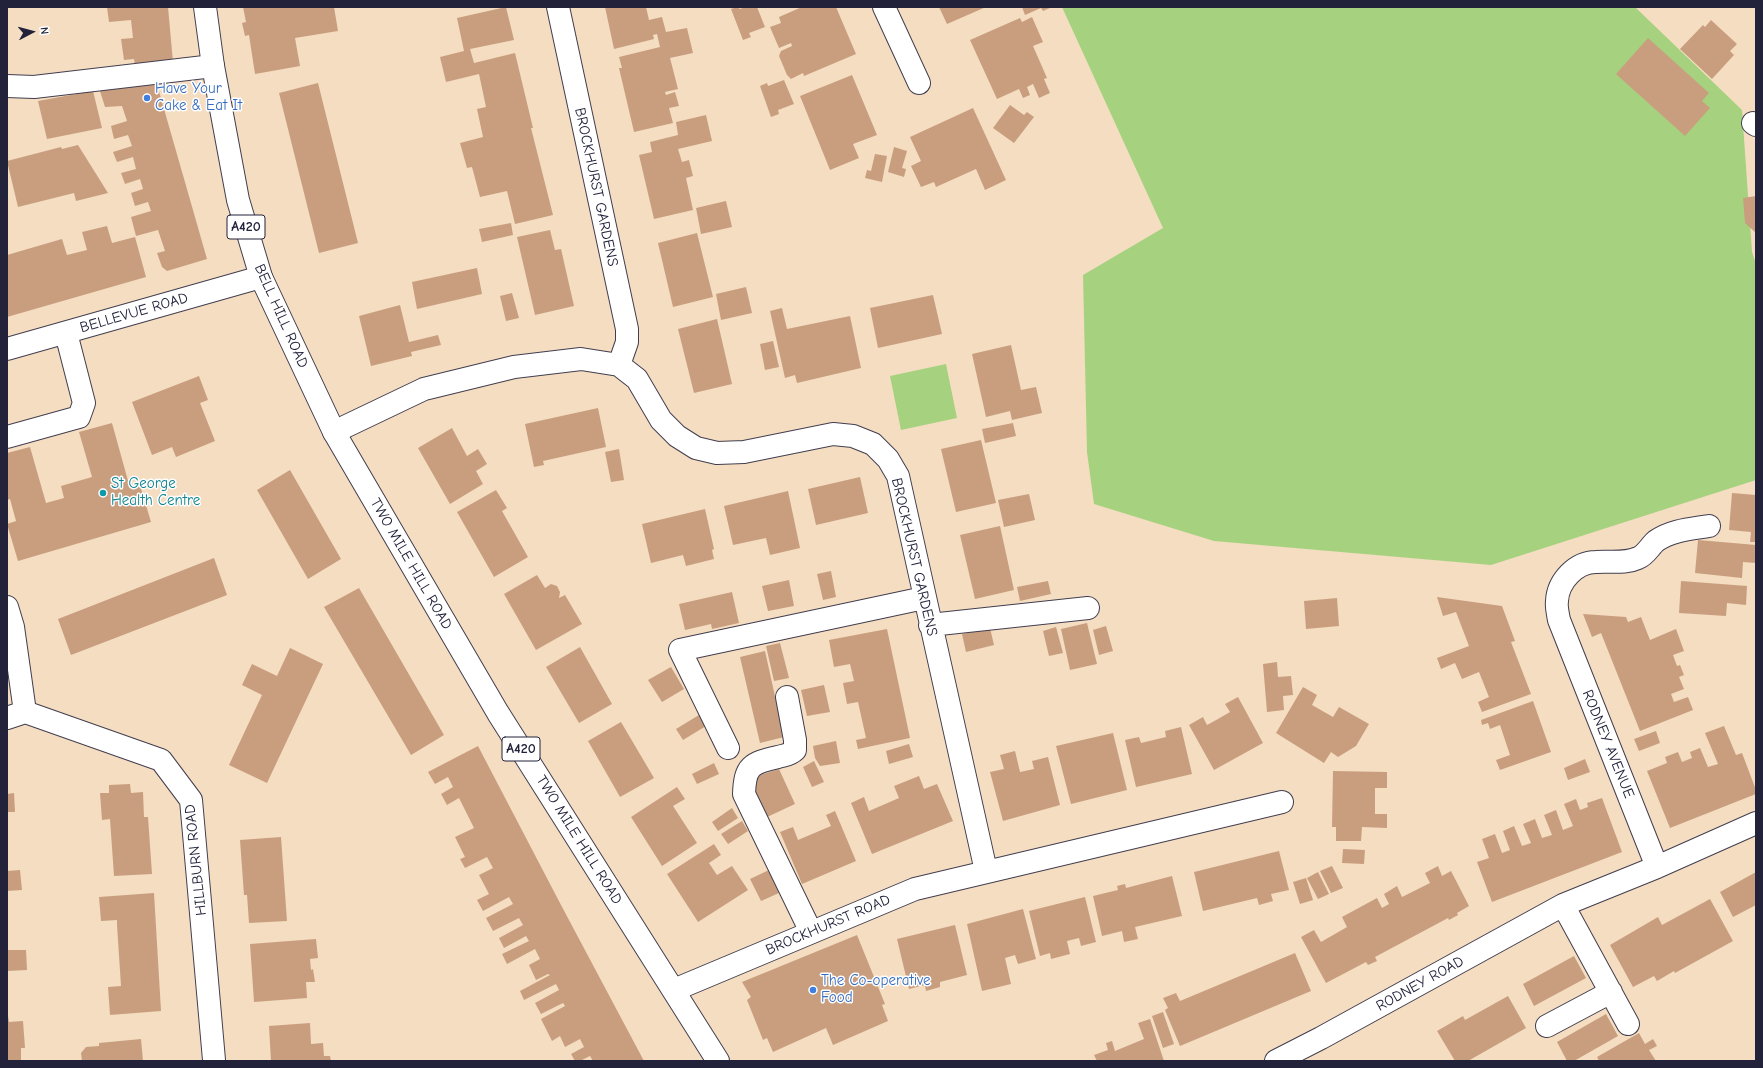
<!DOCTYPE html>
<html>
<head>
<meta charset="utf-8">
<style>
	body { margin:0 }
	#map { position:relative; width:1763px; height:1068px; overflow:hidden; background:#f4ddc1; font-family:"Comic Neue",sans-serif }
	canvas { display:block }
	.frame { position:absolute; inset:0; border:8px solid #22223b; pointer-events:none }
	.north { position:absolute; left:12px; top:12px; width:40px; height:40px; -webkit-text-stroke:3px #fff; paint-order:stroke; rotate:84deg; font-size:11px; font-weight:700; line-height:16px; text-align:center; color:#22223b }
	.north::after { content:''; display:block; margin:auto; width:14px; height:18px; background:#22223b; clip-path:polygon(50% 0,100% 100%,50% 72%,0 100%) }
</style>
</head>
<body>
<div id="map">
<canvas width="1763" height="1068"></canvas>
<div class="frame"></div>
<div class="north">N</div>
</div>
<script>
const ctx = document.querySelector('canvas').getContext('2d');
ctx.lineJoin = 'round';
function fillPath(path, color) {
  ctx.fillStyle = color;
  ctx.fill(path, 'evenodd');
}
function stroke(path, color, width, dash) {
  ctx.strokeStyle = color;
  ctx.lineWidth = width;
  ctx.lineCap = dash ? 'butt' : 'round';
  ctx.setLineDash(dash || []);
  ctx.stroke(path);
}
function write(font, color, halo, rows, align = 'center') {
  ctx.font = font + ' "Comic Neue",sans-serif';
  ctx.lineWidth = 3;
  ctx.setLineDash([]);
  ctx.textBaseline = 'middle';
  ctx.strokeStyle = halo;
  ctx.fillStyle = color;
  for (const [text, x, y, turn = 0] of rows) {
    ctx.save();
    ctx.translate(x, y);
    ctx.rotate((+turn || 0) * Math.PI / 180);
    ctx.textAlign = isNaN(turn) ? turn : align;
    if (halo) ctx.strokeText(text, 0, 0);
    ctx.fillText(text, 0, 0);
    ctx.restore();
  }
}
fillPath(new Path2D(`
	M1062,7H1635L1742,110L1752,252L1756,264V480L1491,565L1214,541L1094,504L1087,452L1083,275L1163,228Z
	M946,364L957,418L901,430L890,376Z`), '#a6d27f');
fillPath(new Path2D(`
	M107,7H168L173,62L135,66L134,59L124,60L121,39L133,38L131,20L109,22Z
	M243,7H334L338,31L295,38L300,66L255,74L249,35L245,36L242,23L246,22Z
	M506,7L514,40L470,49L474,63L515,53L533,128H531L553,215L515,224L507,191L480,197L472,167L467,168L460,143L483,137L477,109L486,107L479,74L446,82L440,57L464,51L457,18Z
	M605,7H646L649,20L662,17L666,32L687,28L693,53L670,58L678,89L665,92L666,95L675,92L679,106L669,108L673,123L634,132L619,68H622L619,57L660,47L657,34L653,35L654,39L614,49Z
	M737,7L740,9L745,7H757L765,27L749,33L751,37L743,40L731,9Z
	M802,7H836L856,54L804,76L803,73L791,79L787,75L779,56L781,51L792,46L791,43L779,48L770,27L781,23L779,17Z
	M939,7H986L947,24Z
	M1022,7H1049L1050,8L1043,11L1041,8L1025,15Z
	M1032,17L1043,42L1033,46L1047,78L1044,79L1050,93L1039,98L1033,84L1027,87L1030,95L1023,98L1019,89L997,99L970,40L1020,18L1022,22Z
	M1711,20L1737,44L1730,51L1734,55L1712,79L1680,49L1703,25L1705,27Z
	M1648,38L1709,93L1702,101L1710,108L1685,136L1616,74Z
	M852,75L877,135L853,144L859,158L830,170L800,96Z
	M784,80L794,104L778,110L779,114L771,117L760,86L767,83L768,86Z
	M156,81L207,259L167,271L162,267L157,253L165,251L158,230L136,236L131,217L151,211L148,202L135,206L131,193L143,189L140,179L125,184L121,173L136,169L133,157L117,162L113,152L132,146L128,135L114,139L111,126L127,121L122,106L105,107L99,88Z
	M318,83L358,243L319,253L279,93Z
	M93,91L102,128L47,139L38,101Z
	M1010,105L1024,115L1027,112L1034,117L1014,143L993,128Z
	M973,108L1006,180L985,190L976,169L936,187L934,182L921,187L911,166L921,161L910,137Z
	M706,115L712,141L678,149L682,162L689,160L693,176L686,178L693,210L654,219L639,155L652,152L650,142L678,135L676,122Z
	M78,145L108,193L76,201L74,193L18,207L7,161L61,147L62,149Z
	M894,147L907,151L902,168L906,169L904,177L888,172Z
	M875,154L887,156L882,182L865,178L867,170L871,171Z
	M1756,196V233L1745,223L1743,198Z
	M726,201L732,227L701,234L696,208Z
	M511,223L513,235L482,242L479,229Z
	M107,226L112,243L135,237L146,277L7,317V255L62,239L67,255L87,250L82,232Z
	M550,230L555,250L561,249L574,306L535,315L517,237Z
	M697,233L713,297L673,307L658,243Z
	M477,268L482,294L417,309L412,282Z
	M746,287L752,313L721,320L716,294Z
	M512,293L519,318L506,321L500,296Z
	M933,295L942,334L878,348L870,308Z
	M400,305L409,342L438,335L441,345L411,352L412,356L371,366L359,316Z
	M782,308L787,329L850,316L861,368L797,383L795,375L785,378L770,311Z
	M717,319L732,384L694,393L678,329Z
	M773,341L779,367L765,370L760,344Z
	M1011,345L1021,390L1036,387L1042,413L1012,420L1010,411L986,417L972,354Z
	M199,376L208,400L200,403L215,441L176,457L172,447L152,455L132,402Z
	M598,408L606,447L543,461L544,465L534,467L525,424Z
	M112,423L130,488L140,485L151,522L18,561L7,524L16,521L10,499L7,500V453L30,447L46,503L64,498L61,486L92,477L79,432Z
	M1013,423L1016,436L985,443L982,429Z
	M452,428L467,456L478,449L487,464L476,471L483,484L450,504L418,448Z
	M981,440L996,503L956,512L941,449Z
	M619,449L624,480L611,482L605,452Z
	M290,470L341,559L308,579L257,490Z
	M860,477L868,513L816,525L808,489Z
	M496,490L507,508L502,511L528,557L494,577L457,512Z
	M788,491L800,548L770,555L766,538L733,545L724,506Z
	M1732,493L1756,495V542H1750L1751,532L1729,530Z
	M1029,494L1035,520L1004,527L998,500Z
	M705,509L714,549L712,550L714,559L686,566L683,555L651,563L642,524Z
	M1000,526L1014,590L975,599L960,535Z
	M1698,540L1756,545V563L1743,562L1742,578L1695,573Z
	M214,558L227,595L71,655L58,619Z
	M831,571L836,597L823,600L817,574Z
	M537,575L545,588L551,584L557,586L560,592L559,598L565,595L582,624L536,650L504,594Z
	M789,580L794,606L768,611L762,586Z
	M1048,581L1051,594L1020,601L1017,587Z
	M1681,581L1747,586L1746,605L1727,603L1726,616L1679,613Z
	M359,588L444,735L411,755L324,607Z
	M732,592L739,623L712,629L711,624L685,630L679,604Z
	M1437,597L1502,606L1515,641L1511,642L1531,694L1482,712L1478,702L1489,697L1479,672L1462,679L1455,663L1441,669L1437,658L1469,646L1456,612L1443,616Z
	M1337,598L1339,626L1306,629L1304,601Z
	M1583,614L1626,617L1628,622L1641,617L1650,640L1676,629L1684,651L1673,655L1677,666L1680,665L1684,675L1679,677L1684,689L1671,694L1674,702L1688,697L1693,710L1640,731L1601,633L1592,637Z
	M1087,623L1097,664L1070,670L1061,629Z
	M1106,626L1113,651L1099,655L1093,630Z
	M1056,627L1063,653L1049,656L1043,631Z
	M990,628L994,645L966,652L962,634Z
	M887,629L910,738L858,749L856,740L866,738L858,702L847,704L843,683L854,681L850,664L834,667L829,640Z
	M780,643L789,678L774,681L766,646Z
	M580,647L612,704L579,723L546,667Z
	M290,648L323,664L267,783L229,765L262,695L242,685L252,664L277,676Z
	M765,651L784,737L760,743L740,657Z
	M1277,662L1278,677L1291,676L1293,695L1283,696L1284,710L1267,712L1263,664Z
	M671,667L684,689L662,702L648,680Z
	M824,685L830,712L807,716L801,690Z
	M1303,687L1317,695L1312,705L1333,717L1339,707L1369,724L1356,746L1338,757L1331,752L1324,763L1276,733Z
	M1238,697L1263,743L1214,770L1189,725L1203,717L1207,725L1218,719L1230,712L1225,704Z
	M1533,701L1551,752L1500,770L1496,760L1510,755L1500,725L1490,729L1488,723L1482,725L1481,720Z
	M699,715L706,726L683,740L676,729Z
	M621,722L654,778L620,797L588,741Z
	M1724,726L1736,755L1742,753L1756,790V794L1670,828L1647,771L1667,763L1665,757L1678,752L1682,762L1692,758L1690,752L1700,748L1708,767L1718,764L1705,733Z
	M1181,727L1192,774L1136,787L1125,740L1139,737L1141,743L1166,737L1165,731Z
	M1656,731L1660,743L1639,751L1634,739Z
	M1113,733L1127,790L1071,804L1056,746Z
	M836,741L840,763L820,766L815,758L813,746Z
	M909,744L913,757L889,764L886,751Z
	M478,746L561,905L644,1061H593L590,1056L580,1061H575L571,1054L584,1047L580,1039L565,1047L560,1036L552,1041L541,1019L565,1006L563,1003L541,1014L535,1003L559,990L556,984L524,1000L520,991L550,975L548,974L536,980L529,965L540,959L535,949L507,964L502,954L529,941L526,936L504,948L499,938L523,925L519,918L493,931L486,918L513,904L509,897L483,911L477,900L489,894L479,875L493,868L487,857L465,868L460,859L465,857L455,837L474,828L459,798L447,805L441,794L453,787L448,777L435,784L428,772Z
	M1015,751L1020,772L1034,769L1032,761L1048,757L1060,805L1003,821L990,772L1004,769L1000,755Z
	M1585,759L1590,772L1568,780L1564,768Z
	M814,761L824,782L812,787L803,767Z
	M714,763L719,774L697,784L692,774Z
	M779,769L795,804L765,818L753,791L754,777Z
	M1333,771L1387,772V788H1375V814H1387V828L1362,827L1361,841H1336V827H1332Z
	M919,776L924,789L937,784L953,821L872,854L851,803L864,797L869,811L899,798L894,786Z
	M130,784L131,793L143,792L144,817H148L152,874L114,876L110,819L102,820L100,793H109V785Z
	M677,787L685,799L673,806L697,843L662,866L631,817Z
	M14,793L15,812H7V794Z
	M1602,798L1622,852L1492,902L1477,862L1489,858L1482,839L1495,834L1502,853L1510,850L1503,831L1514,826L1522,846L1531,843L1523,824L1535,819L1542,838L1552,835L1544,815L1556,810L1563,830L1573,826L1564,804L1576,799L1580,810L1588,807L1587,803Z
	M732,808L738,818L718,831L712,822Z
	M835,811L856,861L802,884L780,832L793,827L798,840L831,826L826,815Z
	M742,821L748,831L728,844L721,834Z
	M281,837L287,921L249,923L247,895H244L240,840Z
	M714,844L721,855L709,863L717,875L732,866L748,890L698,922L667,874Z
	M1343,849L1365,850L1364,864L1342,863Z
	M1279,851L1289,890L1271,894L1273,901L1259,905L1257,898L1203,911L1194,872Z
	M1332,866L1343,888L1331,893L1320,871Z
	M1438,866L1442,876L1451,871L1469,906L1457,913L1458,915L1449,920L1448,918L1375,957L1377,961L1368,965L1366,962L1326,983L1301,937L1314,930L1321,942L1347,927L1342,917L1377,898L1382,908L1389,904L1384,894L1397,886L1402,897L1430,883L1425,873Z
	M20,870L22,890L7,891V871Z
	M769,870L779,893L761,901L750,879Z
	M1318,872L1329,894L1318,899L1307,878Z
	M1756,872V905L1733,917L1720,892Z
	M1172,876L1182,916L1135,927L1138,939L1124,942L1122,931L1102,936L1093,896L1118,890L1117,886L1125,884L1126,888Z
	M1306,878L1313,900L1300,904L1293,882Z
	M154,893L161,1011L110,1015L108,987L121,986L117,925V920L101,921L99,897Z
	M1085,897L1096,942L1081,946L1079,938L1067,941L1070,954L1051,959L1050,953L1040,956L1029,911Z
	M1710,899L1733,941L1675,973L1674,971L1657,981L1654,976L1633,987L1610,945L1658,917L1662,925Z
	M1023,909L1036,959L1018,964L1015,955L1005,958L1011,984L982,991L967,924Z
	M955,925L967,975L940,982V987L926,991L925,985L909,989L897,939Z
	M857,935L885,1004L882,1005L888,1021L833,1045L826,1028L773,1052L767,1038L763,1040L747,1000L751,997L742,982Z
	M316,939L318,958L310,959L311,970L313,969L315,982H306L307,998L254,1002L250,944Z
	M7,950H26L27,970L7,971Z
	M1295,953L1311,991L1180,1046L1165,1010L1168,1008L1163,998L1176,993L1180,1001Z
	M1574,956L1586,978L1534,1006L1523,984Z
	M1508,996L1526,1028L1468,1061H1455L1437,1031L1463,1016L1465,1020Z
	M7,1010L9,1022L23,1021L25,1048H21V1061H7Z
	M1163,1012L1174,1044L1163,1048L1152,1016Z
	M1606,1014L1618,1036L1574,1061H1567L1557,1042Z
	M1150,1019L1164,1061H1097L1094,1055L1108,1050L1106,1043L1112,1041L1115,1051L1144,1039L1138,1023Z
	M310,1023L311,1044L323,1043L324,1056H330L331,1061H271L269,1026Z
	M1639,1033L1645,1044L1653,1039L1657,1046L1649,1050L1656,1061H1599L1597,1057Z
	M141,1039L143,1061H82L81,1053L86,1047L99,1046V1043Z`), '#c99e7e');
const minor = new Path2D(`
	M558,7L627,329V342L619,365
	M884,7L919,83
	M7,86L34,87L213,66
	M1753,123L1756,125
	M7,349L261,277
	M334,432L424,389L514,367L581,359L619,365L637,379L661,420L677,436L696,448L717,453L744,452L833,434L853,436L873,444L888,459L898,476L986,871
	M7,437L79,417L84,403L66,333
	M7,607L13,627L25,712
	M930,625L1088,608
	M787,697L795,740V750C790,755 785,755 778,757C751,763 745,766 744,794L811,932
	M7,718L25,712L161,760L191,800L214,1060
	M728,748L680,650L924,598
	M1657,867L1559,620C1558,614 1556,607 1557,601C1558,581 1576,562 1596,562C1611,561 1625,564 1638,558C1646,555 1650,546 1656,541C1672,530 1691,529 1709,526
	M1563,905L1628,1024
	M674,990L915,889L1282,802
	M1547,1026L1611,992
	M1276,1061L1321,1038L1563,905L1657,867L1756,823`);
const major = new Path2D(`
	M205,7L213,66L238,200L261,277L334,432L498,713L718,1061`);
stroke(minor, '#423e4f', 24);
stroke(major, '#423e4f', 24);
stroke(minor, '#fff', 22);
stroke(major, '#fff', 22);
for (const [x, y, r, color] of [
	[147,98,4,"#3f7fe0"],
	[103,493,4,"#0f9aa8"],
	[813,990,4,"#3f7fe0"]
]) {
  const dot = new Path2D();
  dot.arc(x, y, r, 0, 2 * Math.PI);
  ctx.fillStyle = color;
  ctx.fill(dot);
  stroke(dot, '#fff', 1.5);
}
for (const [x, y, w] of [
	[246,227,38],
	[521,749,38]
]) {
  const box = new Path2D();
  box.roundRect(x - w / 2, y - 12, w, 24, 3);
  ctx.fillStyle = '#fff';
  ctx.fill(box);
  stroke(box, '#22223b', 1);
}
write('bold 14px', '#22223b', null, [
	["A420",246,227],
	["A420",521,749]
]);
write('15px', '#366cbe', '#fff', [
	["Have Your",155,89],
	["Cake & Eat It",155,106],
	["The Co-operative",821,981],
	["Food",821,998]
], 'left');
write('15px', '#22223b', '#fff', [
	["BROCKHURST GARDENS",596,187,78],
	["BELLEVUE ROAD",134,313,-16],
	["BELL HILL ROAD",281,316,66],
	["BROCKHURST GARDENS",914,557,77],
	["TWO MILE HILL ROAD",411,564,60],
	["RODNEY AVENUE",1608,744,68],
	["TWO MILE HILL ROAD",579,840,58],
	["HILLBURN ROAD",196,860,-96],
	["BROCKHURST ROAD",828,925,-23],
	["RODNEY ROAD",1420,984,-29]
]);
write('15px', '#0d838f', '#fff', [
	["St George",111,484],
	["Health Centre",111,501]
], 'left');
</script>
</body>
</html>
